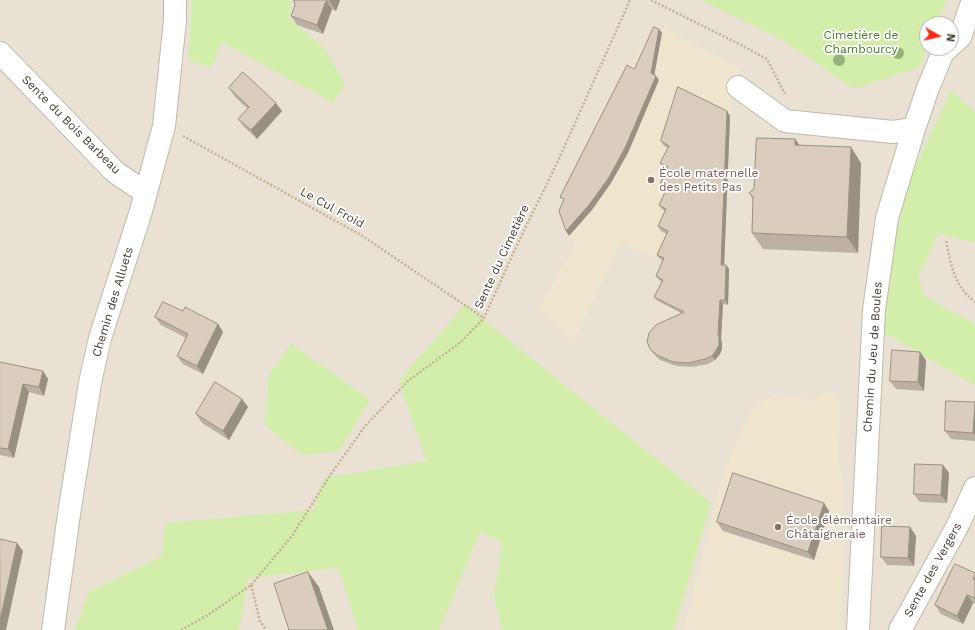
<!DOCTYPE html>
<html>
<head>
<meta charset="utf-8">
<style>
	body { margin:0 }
	#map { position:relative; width:975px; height:630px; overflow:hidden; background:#f4efe6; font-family:"Work Sans",sans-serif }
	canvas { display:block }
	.north { position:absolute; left:919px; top:16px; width:40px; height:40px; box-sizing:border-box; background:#fff; border:1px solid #b6b2ae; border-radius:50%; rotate:98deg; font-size:11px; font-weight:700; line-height:16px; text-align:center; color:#483f34 }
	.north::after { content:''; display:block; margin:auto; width:14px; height:18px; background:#ff2712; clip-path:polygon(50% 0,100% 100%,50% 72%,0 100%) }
</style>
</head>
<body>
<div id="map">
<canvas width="975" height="630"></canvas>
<div class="north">N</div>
</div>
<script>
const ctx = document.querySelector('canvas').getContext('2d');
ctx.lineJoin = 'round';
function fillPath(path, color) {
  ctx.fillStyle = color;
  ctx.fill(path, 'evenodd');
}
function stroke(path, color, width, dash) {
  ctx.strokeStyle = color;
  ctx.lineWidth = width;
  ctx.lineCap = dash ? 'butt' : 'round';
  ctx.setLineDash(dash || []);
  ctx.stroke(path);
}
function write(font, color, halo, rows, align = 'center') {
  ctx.font = font + ' "Work Sans",sans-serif';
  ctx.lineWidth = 3.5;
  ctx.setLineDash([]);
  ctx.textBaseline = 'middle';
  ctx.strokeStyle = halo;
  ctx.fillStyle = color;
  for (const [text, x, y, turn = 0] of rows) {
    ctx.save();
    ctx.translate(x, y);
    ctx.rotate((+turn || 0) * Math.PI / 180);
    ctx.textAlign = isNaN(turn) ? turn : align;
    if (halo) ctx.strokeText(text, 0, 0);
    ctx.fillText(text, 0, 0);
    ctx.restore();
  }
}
fillPath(new Path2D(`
	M0,0H975V630H0ZM927,24H951V48H927Z`), '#e9e1d3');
fillPath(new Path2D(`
	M654,23L740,68L729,91L731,93L724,269H729L728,305H723L722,321H712L722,343V349L719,356L712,362L692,367H681L668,364L660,360L653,353L685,315L658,301L666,284L659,280L667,263L621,243L573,343L538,310L576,243L569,236L562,215L567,204L563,201Z
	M827,391L840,400L839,460L846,501L845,553L841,630H683L687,618L724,470L752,409L775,393L812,400Z`), '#efe4ce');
fillPath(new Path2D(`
	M192,0H290L289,18L324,48L345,84L333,103L222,42L211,68L188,60Z
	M701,0H947L937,24H927V48L920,67L854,89L783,40Z
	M951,91L975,112V243L939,233L918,277L924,296L975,324V385L876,328L900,199Z
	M465,305L711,503L674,630H502L494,595L503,543L480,532L439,630H358L338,568L248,578L239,630H75L89,592L161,557L166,523L314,510L324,478L427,461L399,380Z
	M291,344L370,400L339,451L301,455L265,424L269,376Z`), '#d3edab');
const minor = new Path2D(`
	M951,45L960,37L973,0
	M0,53L115,172L146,193
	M738,87L785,121L893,132L914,129
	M53,630L69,514L90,383L100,338L141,211L164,126L175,20V0
	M858,630L874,310L887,218L914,129L928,88L943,52L948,48
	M900,630L957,527L975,488`);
stroke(minor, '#c4b9aa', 24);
stroke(new Path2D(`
	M651,0L741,45L767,59L785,94
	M183,136L361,235L484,318
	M946,241C951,265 954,286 975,302
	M251,585L260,621L266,630
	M181,630L208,615L251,585L292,536L329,477L365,426L408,381L461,342L484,318L517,245L558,161L630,0`), '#c4b197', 2.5, [2, 2]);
stroke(minor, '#fff', 22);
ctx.fillStyle = '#97b17a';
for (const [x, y] of [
	[898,53],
	[839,60]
]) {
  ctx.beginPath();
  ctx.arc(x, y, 6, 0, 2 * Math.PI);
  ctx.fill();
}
fillPath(new Path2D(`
	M294,0H340L336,11L332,9L323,34L297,25L291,16L295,5Z
	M229,88L282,111L257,139L244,127L238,119L248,109L235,97Z
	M727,111L730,116L724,265H726L729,269L728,305L723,304L721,339L722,343V349L720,354L715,360L708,364L692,367L676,366L660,360L653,353L650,349L681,313L658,301L654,297L662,282L659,280L656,276L663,261L660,259L657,255L667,234L661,231L658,226L665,211L662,209L659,205L666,190L663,188L660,184L667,169L663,167L660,163L668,148L664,146L661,141Z
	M795,139L800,146L861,163L858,253L763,249L752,233L753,199L749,193L754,189Z
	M155,317L218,324L223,332L203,374L183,364L177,356L186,338L161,325Z
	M926,360L924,391L896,389L890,381Z
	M0,362L43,371L48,379L44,396L29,392L14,458L0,455Z
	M242,399L248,407L229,440L202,423L196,414Z
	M975,402V441L951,439L945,431Z
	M943,465L949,473L947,503L920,502L914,494Z
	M829,511L814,560L723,531L717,522Z
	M910,527L916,536L914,566L887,565L881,557Z
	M975,573V604L973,603L963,624L941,614L935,605Z`), '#bbb0a3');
fillPath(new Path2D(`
	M331,0H340L336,11L330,2Z
	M326,1L332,9L323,34L317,25Z
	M659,29L662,33L654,77L651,73Z
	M656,76L659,80L628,153L611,183L592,210L569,236L566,231Z
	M276,103L282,111L257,139L251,130Z
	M727,111L730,116L724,269L721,265Z
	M795,139L806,154L795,145Z
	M851,147L861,163L858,253L847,237Z
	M726,265L729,269L728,305L725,300Z
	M720,300L723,304L721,339L722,343V349L720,354L715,360L712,356L718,335Z
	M218,324L223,332L203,374L197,366Z
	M920,352L926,360L924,391L918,382Z
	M43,371L48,379L44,396L39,387Z
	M23,384L29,392L14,458L8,449Z
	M242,399L248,407L229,440L223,431Z
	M975,402V436L973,433Z
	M943,465L949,473L947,503L941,495Z
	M824,503L829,511L814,560L808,552Z
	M910,527L916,536L914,566L908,558Z
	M17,543L23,551L6,630H0V620Z
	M308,572L319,587L334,630H328Z
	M967,595L973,603L963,624L957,616Z`), '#999084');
const building = new Path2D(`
	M294,0H331L330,2L326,1L317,25L291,16L295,5Z
	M654,27L659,29L651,73L656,76L625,148L608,179L589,205L566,231L559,211L564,199L560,197L627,65L634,69Z
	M243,72L276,103L251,130L238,119L249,107L229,88Z
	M678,87L727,111L721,265H726L725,300H720L718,335L719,338V345L717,349L712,356L705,359L689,363L673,362L657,355L650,349L647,342L649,333L656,325L684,312L654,297L663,280L656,276L664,258L657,255L668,231L658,226L666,209L659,205L667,188L660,184L668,167L660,163L669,146L661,141Z
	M757,138L795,139V145L851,147L847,237L752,233L753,197L749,193L754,189L756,144Z
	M163,302L183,311L185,307L218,324L197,366L177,356L188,334L155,317Z
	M892,350L920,352L918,382L890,381Z
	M0,362L43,371L39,387L23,384L8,449L0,448Z
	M215,382L242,399L223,431L196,414Z
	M946,401L975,402L973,433L945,431Z
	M915,464L943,465L941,495L914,494Z
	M733,473L824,503L808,552L717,522Z
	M882,526L910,527L908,558L881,557Z
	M0,539L17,543L0,620Z
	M955,564L975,573V575L973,579L975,580V598L967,595L957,616L935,605Z
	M308,572L328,630H289L274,584Z`);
fillPath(building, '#dacdbd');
stroke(building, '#999084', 1);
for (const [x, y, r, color] of [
	[651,180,4,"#8d6e63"],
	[778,527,4,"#8d6e63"]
]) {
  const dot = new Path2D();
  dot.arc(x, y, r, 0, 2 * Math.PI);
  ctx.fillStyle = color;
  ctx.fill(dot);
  stroke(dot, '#fff', 1.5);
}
write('12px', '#4b7f22', '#fff', [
	["Cimetière de",861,35],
	["Chambourcy",861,49]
]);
write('12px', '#483f34', '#fff', [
	["Sente du Bois Barbeau",71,125,45],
	["Le Cul Froid",332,208,29],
	["Sente du Cimetière",502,257,-65],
	["Chemin des Alluets",113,302,-73],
	["Chemin du Jeu de Boules",873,357,-86],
	["Sente des Vergers",933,570,-61]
]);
write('12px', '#785e54', '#fff', [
	["École maternelle",659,173],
	["des Petits Pas",659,187],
	["École élémentaire",786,520],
	["Châtaigneraie",786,534]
], 'left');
</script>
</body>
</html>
